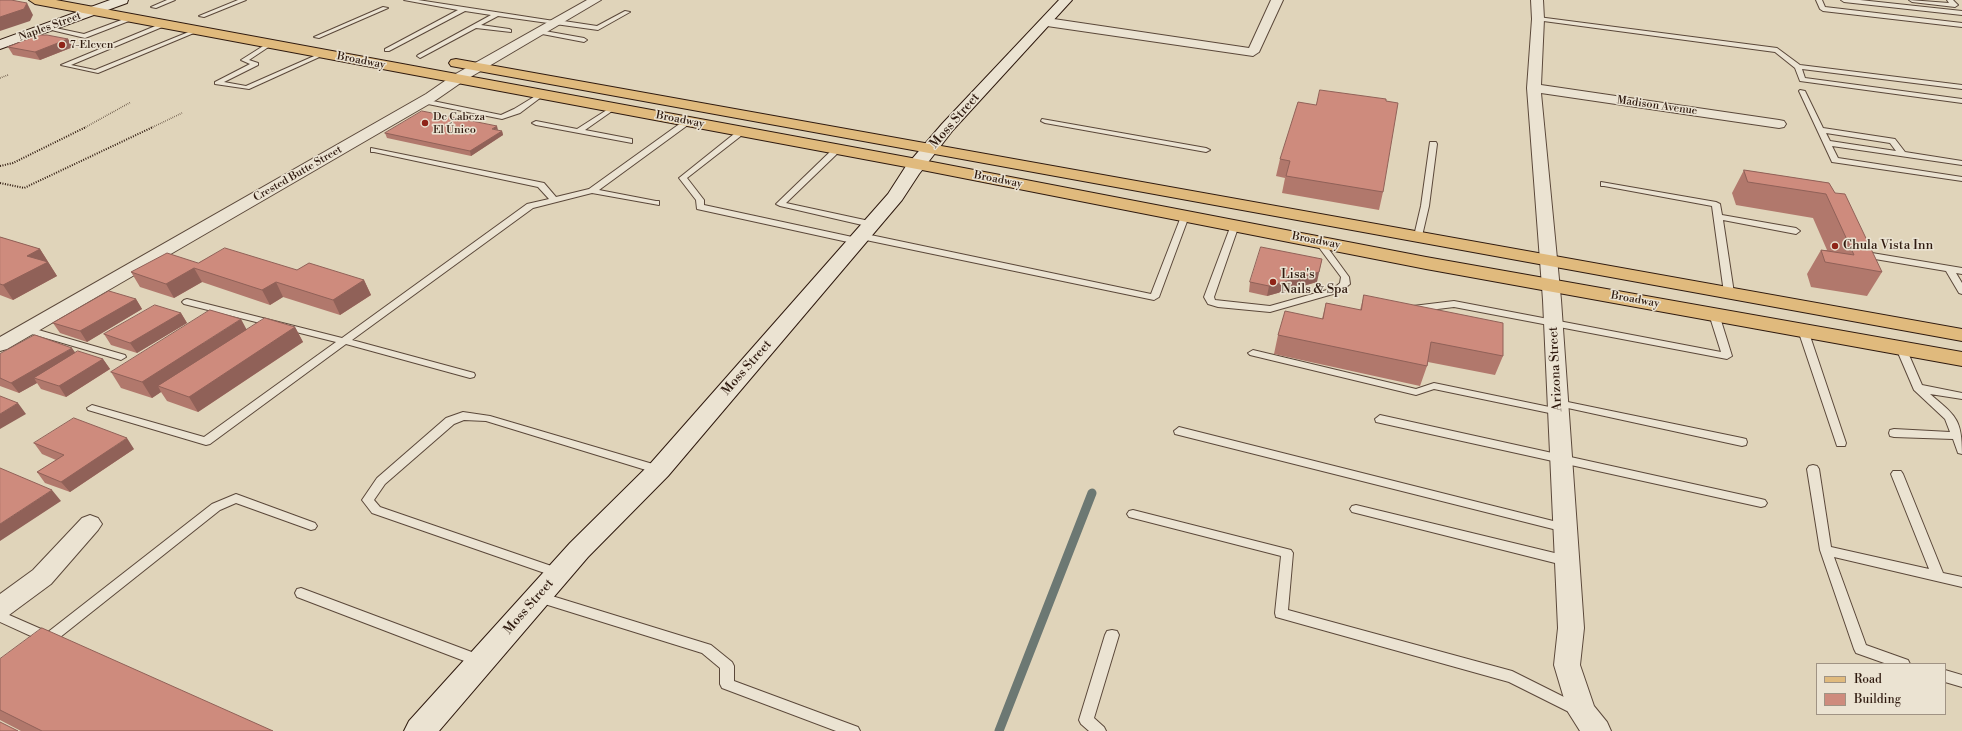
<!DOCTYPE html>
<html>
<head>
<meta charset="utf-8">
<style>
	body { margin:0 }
	#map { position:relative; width:1962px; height:731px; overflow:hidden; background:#e0d4ba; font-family:"Libre Bodoni",serif }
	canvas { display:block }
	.legend { position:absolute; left:1816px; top:663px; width:130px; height:52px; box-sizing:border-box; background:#ebe3d2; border:1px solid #a09384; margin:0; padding:5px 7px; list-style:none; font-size:12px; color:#2f1a0f }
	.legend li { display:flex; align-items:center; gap:8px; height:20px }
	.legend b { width:20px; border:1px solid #a09384 }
</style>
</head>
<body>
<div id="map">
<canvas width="1962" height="731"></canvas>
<ul class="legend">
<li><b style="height:5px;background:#e0ba7d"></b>Road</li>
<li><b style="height:11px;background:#ce8b7d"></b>Building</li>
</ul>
</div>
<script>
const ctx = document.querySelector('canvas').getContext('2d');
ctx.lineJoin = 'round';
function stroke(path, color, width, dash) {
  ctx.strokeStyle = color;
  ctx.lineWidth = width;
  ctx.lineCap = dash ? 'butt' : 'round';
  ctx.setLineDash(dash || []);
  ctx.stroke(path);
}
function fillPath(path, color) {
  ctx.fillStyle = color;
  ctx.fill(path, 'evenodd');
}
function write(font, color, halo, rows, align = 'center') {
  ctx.font = font + ' "Libre Bodoni",serif';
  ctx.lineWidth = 3;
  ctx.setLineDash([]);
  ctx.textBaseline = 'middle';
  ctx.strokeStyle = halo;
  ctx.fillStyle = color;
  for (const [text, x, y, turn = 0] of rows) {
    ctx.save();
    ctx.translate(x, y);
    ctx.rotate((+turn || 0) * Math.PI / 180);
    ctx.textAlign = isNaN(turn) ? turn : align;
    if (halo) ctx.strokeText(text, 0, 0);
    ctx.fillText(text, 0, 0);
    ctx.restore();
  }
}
stroke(new Path2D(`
	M999,731L1092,493`), '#6c7873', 9);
const lane = new Path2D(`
	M167,0H175L156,8L151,7Z
	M238,0H246L204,17L199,16Z
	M404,0H418L554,21L557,20L597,26L625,11L630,12L598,30L498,16L481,25L509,29L511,30V32L476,28L420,58L417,56L418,55L491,15L465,11L389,51H385V49L458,10Z
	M1816,0H1822L1825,7L1962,23V27L1823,11L1820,9Z
	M1841,0H1860L1962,11V15L1844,2Z
	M1909,0L1949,3L1947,0H1953L1958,5L1955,7L1912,2Z
	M383,7L388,8L319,38L314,37Z
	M132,16L134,17V19L85,38L43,28L46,26L84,34Z
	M1538,17L1777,48L1800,65L1962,85V89L1802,69L1805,78L1962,99V103L1800,81L1795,68L1775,52L1536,20V18Z
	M165,22L168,24L167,25L71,65L95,70L196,29L201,30L98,73L61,65Z
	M539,30L584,38L587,40L584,42L537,33V31Z
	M268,43L273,44L249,60L258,63V65L224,82L246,86L321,53L326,54L249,89L215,84V82L250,64L241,60Z
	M1800,90L1805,91L1823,128L1895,139L1905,152L1962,161V165L1832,146L1838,158L1962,177V181L1832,162L1799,91ZM1826,133L1890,143L1896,151L1830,141Z
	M542,92L545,94L544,95L520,113L502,119L423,103L420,101L423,99L501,115L514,109Z
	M613,106L617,108L615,109L585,130L632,139V143L536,125L532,123L536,121L577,129Z
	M1042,119L1206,148L1210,150L1206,152L1045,123L1041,121Z
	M685,120L692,122L599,190L656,201H659V205L592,193L533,208L352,340L474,373L475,375L474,377L470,378L346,344L210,444L206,445L88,410L87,408L92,405L204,437L336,342L184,304L182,302L184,300L187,299L342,338L527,204L549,199L538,187L374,152H371V148L544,183L556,197L589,189Z
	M739,130H745L746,132L687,178L704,200V205L857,238L861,241L860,243L857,244L697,209L696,200L679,178Z
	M1430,142H1436L1437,144L1429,206L1422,236L1418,239L1414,236L1421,206Z
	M834,148H840L841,150L786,203L874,222V226L871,227L780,206L776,204Z
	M1601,182L1716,202L1720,204L1722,215L1796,228L1800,231L1796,234L1723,220L1734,293L1729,296L1724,293L1712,206L1604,186H1601Z
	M1182,214H1185L1189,216L1159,297L1154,300L861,239L857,236L861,233L1151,294Z
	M1235,222L1239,225L1214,297L1215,300L1270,306L1334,288L1340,283L1341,277L1315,242L1319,239L1322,240L1349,277L1350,284L1340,292L1270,312L1218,307L1208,304L1204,297L1231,225Z
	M1866,252L1962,268V274L1956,273L1962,283V294L1959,293L1946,271L1863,257L1862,255Z
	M1454,301L1721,352L1709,314L1714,311L1719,314L1732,356L1727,359L1454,307L1413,312L1408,309L1413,306Z
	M28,327L125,355L126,357L121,360L25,332L23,330Z
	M1803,327L1808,330L1846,443L1845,446H1837L1836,443L1798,330Z
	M1901,345L1906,348L1922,385L1962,393V399L1930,394C1956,416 1962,419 1962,454L1958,453L1953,439L1894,437L1890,436L1889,433L1890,430L1894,429L1950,432L1945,419L1914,390L1896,348Z
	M1253,350L1416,389L1434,383L1559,409L1564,412L1559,415L1434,389L1416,395L1250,355L1248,353Z
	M1558,400L1742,438L1746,439L1747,442L1746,445L1742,446L1554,405L1553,403Z
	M463,412L490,416L663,467L665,470L663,473L659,474L486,421L464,420L454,424L385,484L374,500L380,507L563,570L565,573L563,576L559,578L372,513L362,500L377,478L446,418Z
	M1380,415L1761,499L1765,500L1767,503L1765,506L1761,507L1376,422L1375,419Z
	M1179,427L1565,524L1569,525L1571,528L1569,531L1565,532L1175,434L1174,431Z
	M1813,465L1817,466L1819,469L1831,547L1929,569L1891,474L1893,471H1901L1903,474L1943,573L1962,577V587L1834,557L1866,645L1908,660L1910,664H1887L1856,653L1854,649L1820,550L1807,469L1809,466Z
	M236,494L315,523L317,526L315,529L311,530L236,503L220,510L54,642L49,643L44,642L0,622V611L48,632L212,504Z
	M1356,505L1567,556L1571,558L1573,561L1571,564L1567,566L1352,512L1350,509L1352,506Z
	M1133,510L1291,550L1293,553L1288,610L1512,671L1582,706L1584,710L1582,714L1577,716L1509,682L1276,617L1275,613L1281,556L1129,517L1127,514L1129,511Z
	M301,588L485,657L487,661L485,665L480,667L297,597L295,593L297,589Z
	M539,592L711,645L732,662L734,666V681L858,727L860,731H836L722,688L720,684V668L702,653L535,601L533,597L535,593Z
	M1112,630L1117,631L1119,635L1094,718L1104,727L1106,731H1089L1081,724L1079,720L1105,635L1107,631Z
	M1945,670L1962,675V687L1945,682Z`);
const street = new Path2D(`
	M587,0H601L462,82L436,100L7,349L0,351V337L426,94L452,76Z
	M1271,0H1283L1259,52L1253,56L1047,26L1041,22L1047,18L1249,48Z
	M1531,0H1543L1544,19L1541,85L1779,120L1784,121L1786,124L1784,127L1779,128L1541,93L1561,300L1584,628L1580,665L1594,706L1607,722L1611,731H1580L1568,712L1554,665L1558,628L1543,300L1527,88L1532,19Z
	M90,515L98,518L102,524L98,530L51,584L9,615L0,618V594L33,570L82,518Z`);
const secondary = new Path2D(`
	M110,0H128L127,3L0,49V40Z
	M1059,0H1072L953,130L919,174L902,200L668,476L588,557L439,731H404L409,721L570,543L650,464L888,194L906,166L942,124Z`);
const primary = new Path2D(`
	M29,0H56L917,159L1426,257L1962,352V366L1426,269L917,169L35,4Z
	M456,59L1962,329V341L451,66L449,63L451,60Z`);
stroke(lane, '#5b483a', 2);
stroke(street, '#5b483a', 2);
stroke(secondary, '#2f1a0f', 2);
stroke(primary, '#2f1a0f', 2);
stroke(new Path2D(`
	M0,78L8,75
	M84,128L131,102
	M151,128L182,113`), '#2f1a0f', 1.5, [0.5, 1.5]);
stroke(new Path2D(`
	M0,166L13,163L86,127
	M0,183L24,188L153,127`), '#2f1a0f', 2, [1, 1.5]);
fillPath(lane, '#ebe3d2');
fillPath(street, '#ebe3d2');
fillPath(secondary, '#ebe3d2');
fillPath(primary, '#e0ba7d');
fillPath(new Path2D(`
	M68,39L73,47L40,60L13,55L8,47Z
	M1386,101L1383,192L1379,210L1282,193L1285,178L1276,176L1280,159Z
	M502,131L503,135L471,156L387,138L385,133Z
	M1744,170L1829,183L1882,272L1867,296L1811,287L1807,274L1821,250H1827L1813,218L1736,205L1732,193Z
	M0,237L40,249L57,276L13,300L0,295Z
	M198,263L297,270L364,280L371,295L340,315L283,297L270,305L202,282L174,298L140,287L131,272Z
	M1250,282H1317L1267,296L1249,292Z
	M1364,295L1503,356L1495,375L1428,362L1427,366L1420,386L1274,354L1278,335L1322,319L1326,303L1360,310Z
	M136,299L142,309L87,342L60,333L53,323Z
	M181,313L187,323L137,353L111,345L104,334Z
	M295,327L303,342L198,412L167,401L161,392L152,398L121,388L111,372L246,330Z
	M75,353L103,359L110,369L66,397L41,389L37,383L19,393L0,386V354Z
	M34,443L134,449L70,492L45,483L37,472L56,460L42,454Z
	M0,659L273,731H21L0,720Z`), '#b1786c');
fillPath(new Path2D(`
	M27,3L33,15L30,21L0,31V17Z
	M68,39L73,47L40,60L35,52Z
	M497,126L498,130L492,129Z
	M502,131L503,135L471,156L470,151Z
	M40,249L57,276L13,300L3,285L27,256Z
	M1322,259L1317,282L1267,296L1269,286Z
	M194,268L202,282L174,298L166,284Z
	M364,280L371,295L340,315L333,300Z
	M276,282L283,297L270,305L262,290Z
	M136,299L142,309L87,342L80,331Z
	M181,313L187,323L137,353L130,343Z
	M241,319L249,334L158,386L161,392L152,398L142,382Z
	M295,327L303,342L198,412L189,397Z
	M72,348L79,358L34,378L37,383L19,393L11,383Z
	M103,359L110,369L66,397L59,386Z
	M18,403L26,414L0,429V414Z
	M127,438L134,449L70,492L61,482Z
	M52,490L61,501L0,541V524Z`), '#906158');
const building = new Path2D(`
	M0,0H11L27,3L24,9L0,17Z
	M38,35H47L68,39L35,52L8,47Z
	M1320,90L1386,99V101L1398,103L1383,192L1286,176L1290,161L1280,159L1298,102L1316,105Z
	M422,111L497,126L492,129L502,131L470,151L385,133Z
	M1744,170L1829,183L1835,193L1845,194L1882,272L1825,262L1821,250L1854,255L1826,194L1748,182Z
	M0,237L40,249L27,256L48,262L3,285L0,284Z
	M1261,247L1322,259L1319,272L1269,286L1250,282Z
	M225,248L297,270L309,263L364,280L333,300L276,282L262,290L194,268L166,284L131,272L167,253L198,263Z
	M109,291L136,299L80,331L53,323Z
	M1364,295L1503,323V356L1431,342L1427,366L1278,335L1285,311L1323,319L1326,303L1361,310Z
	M155,305L181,313L130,343L104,334Z
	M210,310L241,319L142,382L111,372Z
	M265,318L295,327L189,397L158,386Z
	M35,335L72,348L11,383L0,378V354Z
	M78,351L103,359L59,386L34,378Z
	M0,396L18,403L0,414Z
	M74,418L127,438L61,482L37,472L64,455L34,443Z
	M0,468L52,490L0,524Z
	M42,628L273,731H42L0,710V659Z
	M0,722L18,731H0Z`);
fillPath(building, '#ce8b7d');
stroke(building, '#906158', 1);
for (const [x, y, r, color] of [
	[62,45,4,"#8f2418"],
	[425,123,4,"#8f2418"],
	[1835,246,4,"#8f2418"],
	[1273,282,4,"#8f2418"]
]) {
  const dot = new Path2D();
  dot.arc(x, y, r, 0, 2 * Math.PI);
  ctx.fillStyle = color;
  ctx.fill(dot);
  stroke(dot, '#ebe3d2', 1.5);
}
write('11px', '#2f1a0f', '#ebe3d2', [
	["Naples Street",50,27,-20],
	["Broadway",361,61,11],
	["Madison Avenue",1657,106,8],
	["Broadway",680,120,11],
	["Crested Butte Street",298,174,-30],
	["Broadway",998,180,11],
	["Broadway",1316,241,11],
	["Broadway",1635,300,10]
]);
write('11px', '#2f1a0f', '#ebe3d2', [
	["7-Eleven",70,45],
	["De Cabeza",433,117],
	["El Único",433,130]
], 'left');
write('13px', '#2f1a0f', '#ebe3d2', [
	["Moss Street",955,121,-49],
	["Moss Street",747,368,-49],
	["Arizona Street",1556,369,-93],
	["Moss Street",529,607,-49]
]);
write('13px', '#2f1a0f', '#ebe3d2', [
	["Chula Vista Inn",1843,246],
	["Lisa's",1281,275],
	["Nails & Spa",1281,290]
], 'left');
</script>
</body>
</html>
